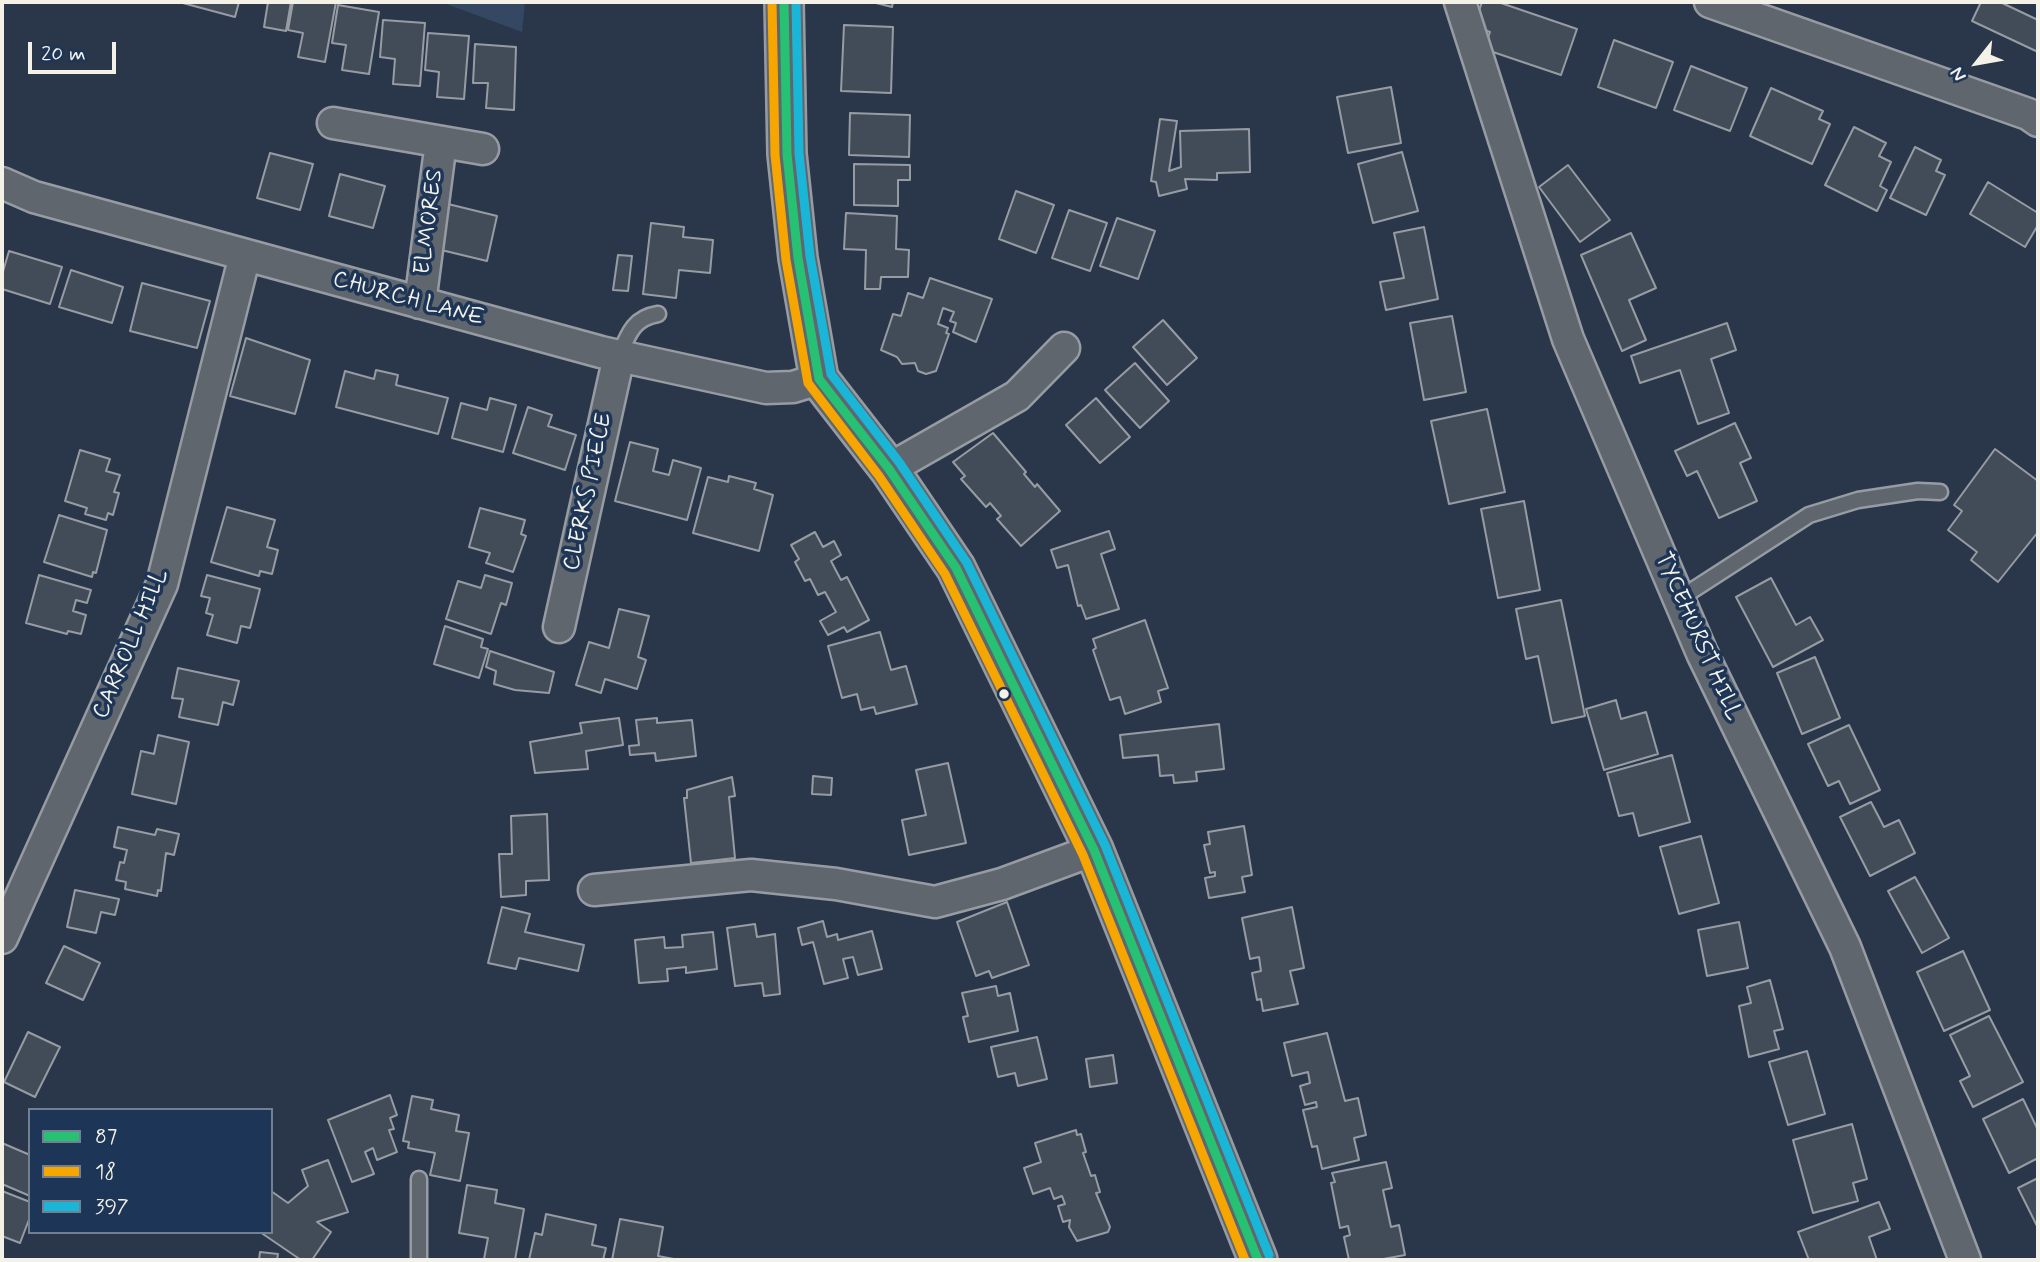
<!DOCTYPE html>
<html>
<head>
<meta charset="utf-8">
<style>
	body { margin:0 }
	#map { position:relative; width:2040px; height:1262px; overflow:hidden; background:#2a374a; font-family:Mynerve,sans-serif }
	canvas { display:block }
	.frame { position:absolute; inset:0; border:4px solid #f4f1e8; pointer-events:none }
	.legend { position:absolute; left:28px; top:1108px; width:245px; height:126px; box-sizing:border-box; background:#1d3557; border:2px solid #738091; margin:0; padding:9px 12px; list-style:none; font-size:21px; color:#f4f1e8 }
	.legend li { display:flex; align-items:center; gap:14px; height:35px }
	.legend b { width:35px; border:2px solid #738091 }
	.north { position:absolute; left:1942px; top:28px; width:70px; height:70px; -webkit-text-stroke:5px #1d3557; paint-order:stroke; rotate:239deg; font-size:19px; font-weight:700; line-height:28px; text-align:center; color:#f4f1e8 }
	.north::after { content:''; display:block; margin:auto; width:24px; height:32px; background:#f4f1e8; clip-path:polygon(50% 0,100% 100%,50% 72%,0 100%) }
	.scale { position:absolute; left:28px; top:42px; width:88px; height:32px; box-sizing:border-box; border:4px solid #f4f1e8; border-top:0; padding-left:9px; font-size:21px; line-height:24px; white-space:nowrap; color:#f4f1e8; -webkit-text-stroke:5px #1d3557; paint-order:stroke }
</style>
</head>
<body>
<div id="map">
<canvas width="2040" height="1262"></canvas>
<div class="frame"></div>
<ul class="legend">
<li><b style="height:9px;background:#26c172"></b>87</li>
<li><b style="height:9px;background:#f7a600"></b>18</li>
<li><b style="height:9px;background:#1ab6d8"></b>397</li>
</ul>
<div class="north">N</div>
<div class="scale">20 m</div>
</div>
<script>
const ctx = document.querySelector('canvas').getContext('2d');
ctx.lineJoin = 'round';
function fillPath(path, color) {
  ctx.fillStyle = color;
  ctx.fill(path, 'evenodd');
}
function stroke(path, color, width, dash) {
  ctx.strokeStyle = color;
  ctx.lineWidth = width;
  ctx.lineCap = dash ? 'butt' : 'round';
  ctx.setLineDash(dash || []);
  ctx.stroke(path);
}
function write(font, color, halo, rows, align = 'center') {
  ctx.font = font + ' Mynerve,sans-serif';
  ctx.lineWidth = 7;
  ctx.setLineDash([]);
  ctx.textBaseline = 'middle';
  ctx.strokeStyle = halo;
  ctx.fillStyle = color;
  for (const [text, x, y, turn = 0] of rows) {
    ctx.save();
    ctx.translate(x, y);
    ctx.rotate((+turn || 0) * Math.PI / 180);
    ctx.textAlign = isNaN(turn) ? turn : align;
    if (halo) ctx.strokeText(text, 0, 0);
    ctx.fillText(text, 0, 0);
    ctx.restore();
  }
}
fillPath(new Path2D(`
	M441,2H525L522,32Z`), '#344763');
const building = new Path2D(`
	M179,2H239L235,17Z
	M268,2H291L286,31L264,27Z
	M293,2H336L325,62L298,57L303,33L288,30Z
	M872,2H893L892,7Z
	M1482,2H1498L1577,29L1561,75L1484,49L1490,32L1474,26Z
	M1981,2H2000L2038,20V52L1972,21Z
	M338,5L379,12L369,74L342,70L346,45L332,43Z
	M383,20L425,23L420,86L393,84L395,59L380,57Z
	M844,25L893,27L891,93L841,91Z
	M428,33L469,36L464,99L437,97L439,72L425,70Z
	M1614,40L1673,62L1656,108L1598,87Z
	M475,44L516,47L514,110L486,108L488,83H473Z
	M1691,66L1747,88L1730,131L1674,110Z
	M1391,87L1401,143L1348,153L1337,97Z
	M1771,88L1823,111L1819,119L1830,124L1812,164L1750,136Z
	M850,113L910,115L909,157L849,155Z
	M1160,119L1177,121L1169,171L1181,167L1180,131L1249,129L1250,172L1217,173V180L1185,179L1187,189L1159,196L1156,182L1151,181Z
	M1854,127L1886,143L1879,156L1891,162L1880,186L1887,190L1877,211L1825,185Z
	M1915,147L1941,160L1936,171L1945,175L1926,215L1890,198Z
	M1402,152L1418,211L1373,223L1358,164Z
	M270,153L313,164L300,210L257,198Z
	M854,164L910,165V180H898V206L854,205Z
	M1568,165L1610,220L1580,242L1539,187Z
	M340,174L385,186L373,228L329,216Z
	M1988,182L2038,213V225L2025,247L1970,214Z
	M1016,191L1054,205L1036,253L999,239Z
	M448,204L497,216L487,261L437,249Z
	M1069,210L1107,223L1090,271L1052,258Z
	M846,213L897,216L896,249L909,250L908,277H881L880,289H865L866,250L844,249Z
	M1117,218L1155,231L1138,279L1100,266Z
	M651,223L684,227L683,237L713,240L710,273L679,270L676,298L643,294Z
	M1424,227L1438,299L1386,310L1380,282L1404,278L1394,233Z
	M1631,233L1656,288L1629,300L1646,340L1622,351L1581,255Z
	M9,251L62,267L50,304L2,289V275Z
	M618,255L632,256L628,291L613,290Z
	M71,270L123,287L112,323L59,307Z
	M930,278L992,299L976,342L953,332L956,323L950,321L954,312L943,308L938,324L948,328L946,333L949,334L936,371L926,374L918,371L915,363L902,364L897,357L881,350L893,314L901,316L908,293L923,298Z
	M142,283L210,301L197,348L130,331Z
	M1452,316L1466,392L1424,400L1410,323Z
	M1163,320L1197,358L1167,385L1133,347Z
	M1727,323L1736,350L1711,359L1729,413L1698,424L1680,370L1640,383L1631,356Z
	M246,338L310,360L295,414L230,396Z
	M1135,363L1169,401L1140,428L1105,390Z
	M376,370L398,375L396,385L448,398L438,434L336,407L345,371L374,379Z
	M490,398L516,405L503,452L452,438L461,403L487,410Z
	M1096,398L1130,437L1100,463L1066,425Z
	M528,407L552,415L548,426L576,435L565,470L513,453Z
	M1487,409L1505,492L1449,504L1431,421Z
	M1735,423L1751,458L1740,463L1757,501L1719,518L1697,471L1687,476L1675,451Z
	M993,433L1026,472L1024,474L1035,487L1037,484L1060,511L1021,546L997,519L1001,516L990,503L986,507L961,479L965,476L953,462Z
	M630,442L658,449L653,471L669,475L673,460L701,468L687,520L615,501Z
	M1995,449L2038,481V532L1998,582L1971,560L1977,552L1948,530L1962,511L1954,505Z
	M80,450L110,459L106,471L120,475L114,492L119,493L113,515L108,513L106,520L85,514L87,508L65,501Z
	M729,476L756,483L754,489L773,495L759,551L693,533L708,477L728,482Z
	M1524,501L1540,590L1498,598L1481,509Z
	M227,507L275,520L267,547L278,550L272,574L260,571L259,576L211,562Z
	M480,508L525,520L521,534L526,536L513,572L486,563L490,553L469,547Z
	M59,515L107,530L96,573L93,572L92,577L44,562Z
	M1109,531L1115,549L1101,554L1119,609L1086,619L1081,605L1078,606L1068,565L1057,568L1051,550Z
	M815,532L823,547L834,541L841,555L831,561L841,580L847,577L869,620L847,632L844,627L828,635L820,621L836,612L825,592L818,595L810,579L805,581L795,562L799,559L791,545Z
	M39,575L91,590L87,603L76,600L73,611L86,615L81,634L68,631L67,634L26,623Z
	M207,575L260,589L250,628L241,626L237,643L207,635L213,615L206,613L210,598L201,596Z
	M485,575L512,583L506,605L501,603L491,634L446,619L458,581L481,588Z
	M1771,578L1796,625L1810,617L1823,640L1773,667L1736,597Z
	M1561,600L1585,716L1552,723L1538,656L1526,659L1516,609Z
	M619,609L649,616L638,657L646,660L637,689L605,679L601,693L576,685L589,642L609,648Z
	M1145,620L1168,688L1158,691L1161,702L1125,714L1120,697L1110,700L1093,650L1096,648L1093,639Z
	M445,626L483,639L481,647L488,649L479,678L434,664Z
	M880,632L891,670L906,666L917,704L876,714L874,707L861,710L857,694L842,698L828,646Z
	M490,651L554,672L549,693L515,690L494,684L496,671L486,667Z
	M1815,657L1840,718L1802,734L1777,673Z
	M178,668L239,681L233,705L223,702L218,725L179,717L183,699L172,698Z
	M1616,700L1621,719L1646,712L1658,754L1604,770L1586,709Z
	M619,718L623,745L586,751L588,769L535,773L530,742L582,733L580,723Z
	M657,718V723L692,720L696,756L656,761L655,753L630,755L629,746L639,745L636,720Z
	M1219,724L1224,769L1196,772L1197,781L1174,783L1173,775L1160,776L1158,755L1123,758L1120,735Z
	M1849,725L1880,790L1850,804L1839,781L1828,786L1808,744Z
	M158,735L189,742L176,804L132,794L141,751L154,754Z
	M1672,755L1690,822L1639,836L1633,813L1619,816L1607,773Z
	M948,763L966,843L909,855L902,820L926,815L916,770Z
	M813,776L832,778L831,795L812,794Z
	M732,777L735,796L729,797L735,858L691,863L684,798H687V790Z
	M1871,802L1884,827L1899,820L1915,853L1870,876L1840,817Z
	M547,814L549,880L526,881V895L501,897L499,854H512L511,816Z
	M1244,826L1252,875L1242,877L1245,892L1209,898L1205,878L1215,876V872L1210,873L1204,845L1210,844L1208,832Z
	M118,827L155,835L157,829L179,834L174,855L166,853L161,891L158,890L157,896L125,889L126,882L116,880L120,862L124,863L127,850L114,847Z
	M1701,836L1719,903L1679,914L1660,847Z
	M1915,877L1949,938L1922,953L1888,891Z
	M75,890L119,899L115,915L101,912L96,933L67,927Z
	M1007,902L1029,965L992,978L989,971L976,976L957,922Z
	M502,907L530,914L525,932L584,945L578,971L519,958L516,969L488,963Z
	M1292,907L1304,968L1290,971L1298,1004L1263,1011L1261,999L1257,1000L1252,973L1261,971L1259,957L1250,959L1242,918Z
	M823,921L827,937L837,934L838,940L872,931L882,969L858,975L853,957L843,959L848,978L824,984L813,942L802,945L798,928Z
	M1739,922L1748,968L1707,976L1698,930Z
	M755,924L757,937L775,934L780,994L764,996L762,983L735,986L727,928Z
	M713,932L717,969L686,973V967L667,969L668,981L639,983L635,940L664,937L665,948L683,947L682,935Z
	M64,946L100,963L83,1000L46,983Z
	M1963,951L1990,1010L1944,1031L1917,972Z
	M1770,980L1783,1029L1774,1031L1779,1049L1749,1057L1739,1006L1751,1003L1747,987Z
	M996,986L998,996L1010,993L1018,1031L969,1042L963,1017L968,1016L962,993Z
	M1989,1016L2023,1082L1973,1107L1960,1081L1970,1076L1950,1035Z
	M28,1032L60,1047L35,1097L4,1082Z
	M1327,1033L1345,1101L1358,1098L1366,1135L1354,1138L1359,1160L1322,1169L1317,1146L1312,1147L1303,1110L1317,1107L1316,1102L1305,1105L1300,1086L1310,1083L1308,1072L1292,1076L1284,1043Z
	M1037,1037L1047,1079L1018,1086L1015,1073L998,1077L991,1047Z
	M1807,1051L1825,1114L1788,1125L1769,1062Z
	M1113,1055L1117,1083L1090,1087L1086,1059Z
	M390,1095L397,1115L390,1118L394,1129L389,1130L397,1152L377,1160L373,1148L365,1152L374,1174L352,1182L328,1120Z
	M412,1096L433,1100L431,1109L459,1115L456,1131L469,1133L460,1181L430,1175L435,1153L408,1148L409,1142L403,1141Z
	M2023,1099L2038,1130V1158L2009,1173L1983,1119Z
	M1852,1124L1867,1179L1853,1183L1858,1201L1813,1213L1793,1140Z
	M1076,1130L1077,1135L1081,1134L1086,1152L1083,1153L1091,1176L1095,1175L1100,1192L1096,1193L1110,1227L1108,1232L1077,1241L1069,1227L1070,1220L1063,1222L1058,1206L1065,1204L1062,1196L1054,1199L1050,1188L1033,1194L1024,1168L1041,1162L1035,1143Z
	M2,1143L30,1155V1196L2,1184Z
	M328,1160L348,1212L317,1222L331,1232L312,1260H301L260,1232H271V1191L288,1203L308,1186L302,1170Z
	M1386,1162L1392,1188L1383,1190L1391,1227L1399,1225L1405,1255L1378,1260H1349L1344,1237L1350,1235L1348,1226L1340,1228L1331,1183L1335,1182L1332,1173Z
	M2038,1178V1228L2018,1188Z
	M467,1185L497,1190L495,1203L524,1209L515,1260L484,1259L488,1238L459,1233Z
	M2,1191L30,1202V1217L20,1243L2,1236Z
	M1879,1202L1890,1229L1869,1237L1877,1260H1809L1798,1232Z
	M546,1214L596,1225L592,1245L606,1248L603,1260H529L535,1233L542,1235Z
	M620,1219L663,1227L658,1256L679,1260H612Z
	M260,1252L278,1254L277,1260H259Z`);
fillPath(building, '#424c59');
stroke(building, '#979ca3', 2);
const service = new Path2D(`
	M619,356C628,335 633,318 658,314
	M1679,599L1809,515L1858,500L1918,491L1940,492
	M419,1179V1260`);
const minor = new Path2D(`
	M1460,2L1568,339L1702,653L1845,947L1965,1260
	M1710,2L2028,114L2038,121
	M333,123L483,149
	M2,183L34,197L601,352L766,388L793,387L819,379
	M420,303L441,142
	M889,469L1017,396L1064,348
	M559,627L619,356
	M594,890L751,875L836,884L935,902L1002,884L1094,850
	M2,938L162,584L245,255`);
const tertiary = new Path2D(`
	M784,2L787,154L798,258L819,379L889,469L956,568L1094,850L1258,1260`);
stroke(service, '#979ca3', 19);
stroke(minor, '#979ca3', 35);
stroke(tertiary, '#979ca3', 42);
stroke(service, '#60666e', 14);
stroke(minor, '#60666e', 30);
stroke(tertiary, '#60666e', 37);
stroke(new Path2D(`
	M784,2L787,154L798,258L819,379L889,469L956,568L1094,850L1258,1260`), '#26c172', 9);
stroke(new Path2D(`
	M772,2L775,155L786,260L808,383L879,476L945,574L1083,855L1245,1260`), '#f7a600', 9);
stroke(new Path2D(`
	M796,2L799,153L810,256L831,374L899,462L967,563L1105,845L1269,1255`), '#1ab6d8', 9);
for (const [x, y, r, color] of [
	[1004,694,6,"#f4f1e8"]
]) {
  const dot = new Path2D();
  dot.arc(x, y, r, 0, 2 * Math.PI);
  ctx.fillStyle = color;
  ctx.fill(dot);
  stroke(dot, '#1d3557', 2.5);
}
write('23px', '#f4f1e8', '#1d3557', [
	["ELMORES",430,222,-83],
	["CHURCH LANE",408,300,15],
	["CLERKS PIECE",589,492,-78],
	["TYCEHURST HILL",1697,637,66],
	["CARROLL HILL",132,644,-67]
]);
</script>
</body>
</html>
